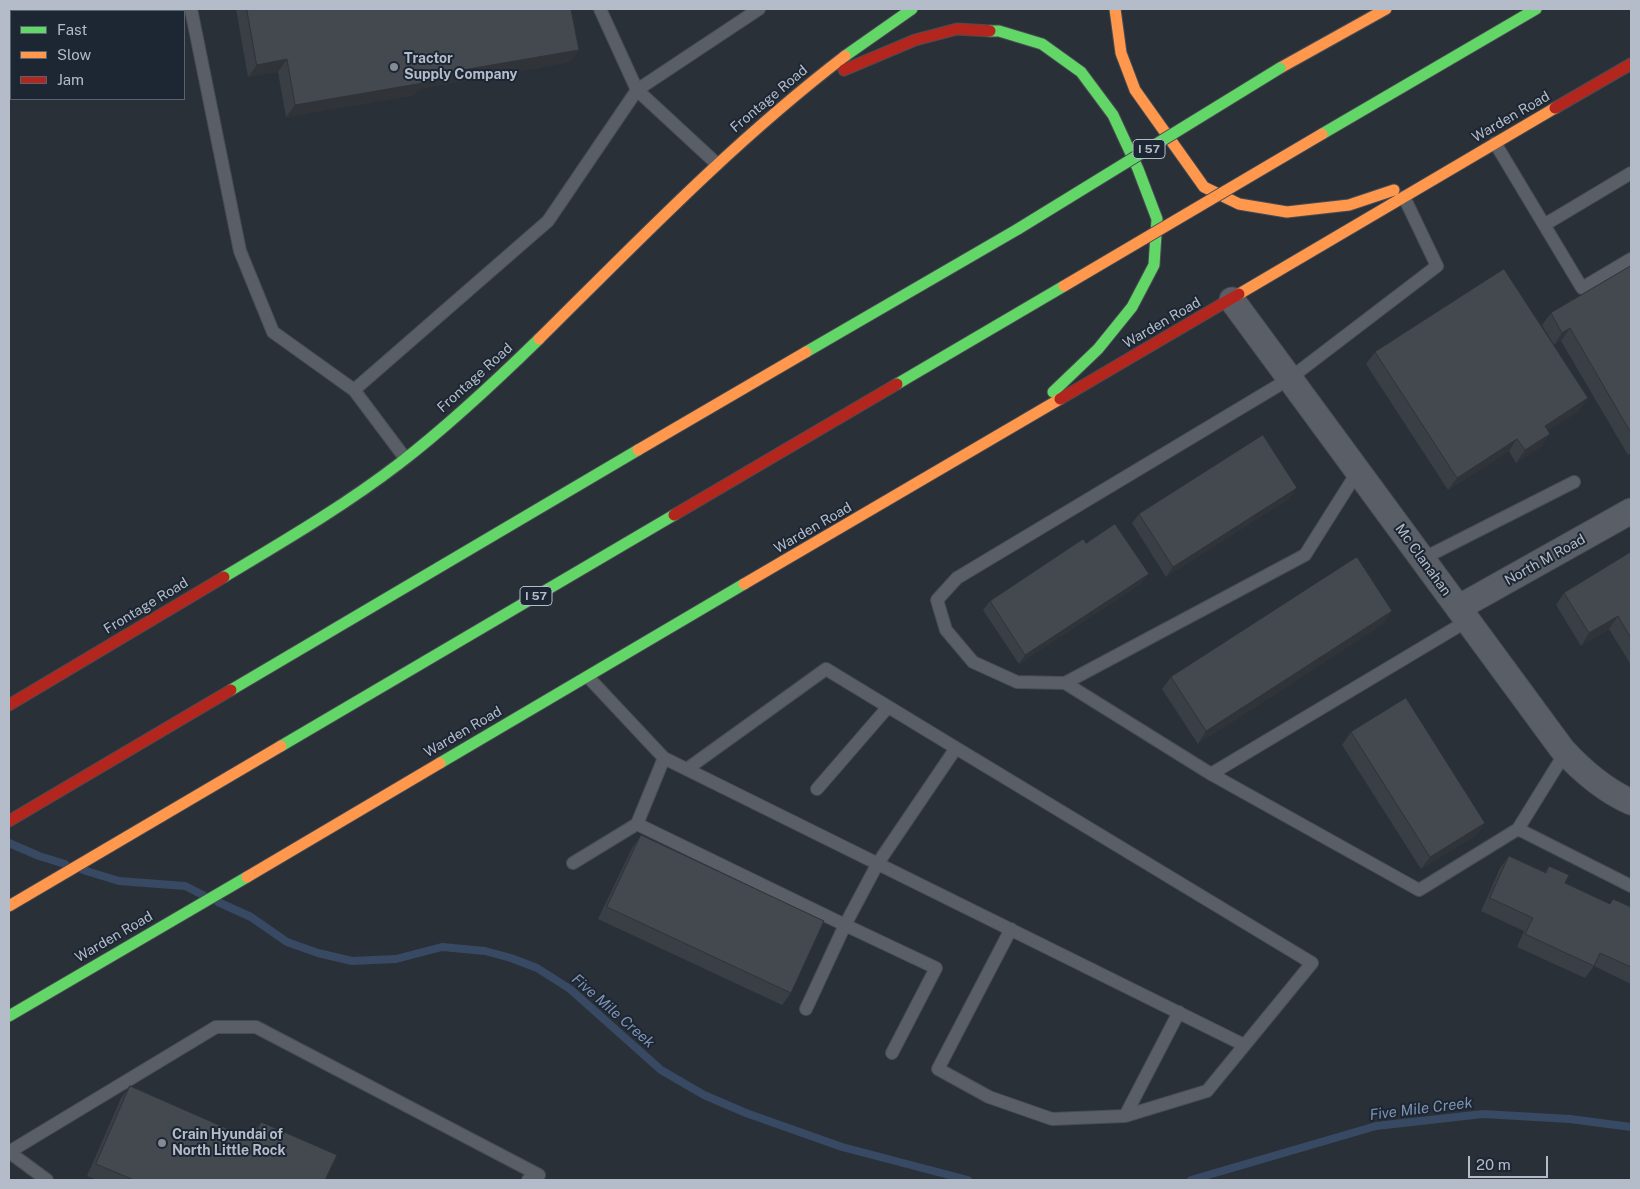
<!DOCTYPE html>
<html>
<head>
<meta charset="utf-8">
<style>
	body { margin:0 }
	#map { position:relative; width:1640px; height:1189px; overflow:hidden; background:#2a3038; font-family:"Public Sans",sans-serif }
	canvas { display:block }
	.frame { position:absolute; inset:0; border:10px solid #b4bcc9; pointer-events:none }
	.legend { position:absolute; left:10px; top:10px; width:175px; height:90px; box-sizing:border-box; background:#1d2633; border:1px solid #59626f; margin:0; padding:6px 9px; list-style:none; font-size:15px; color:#b4bcc9 }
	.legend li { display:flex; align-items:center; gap:10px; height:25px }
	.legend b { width:25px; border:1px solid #59626f }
	.scale { position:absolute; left:1468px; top:1156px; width:80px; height:22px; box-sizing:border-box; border:2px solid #b4bcc9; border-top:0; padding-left:6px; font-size:15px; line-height:18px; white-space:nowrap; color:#b4bcc9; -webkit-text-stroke:4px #1d2633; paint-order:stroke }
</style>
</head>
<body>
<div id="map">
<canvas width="1640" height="1189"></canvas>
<div class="frame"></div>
<ul class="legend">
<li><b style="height:6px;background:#63d668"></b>Fast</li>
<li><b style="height:6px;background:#ff974d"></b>Slow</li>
<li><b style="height:6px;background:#b3261e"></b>Jam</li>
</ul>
<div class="scale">20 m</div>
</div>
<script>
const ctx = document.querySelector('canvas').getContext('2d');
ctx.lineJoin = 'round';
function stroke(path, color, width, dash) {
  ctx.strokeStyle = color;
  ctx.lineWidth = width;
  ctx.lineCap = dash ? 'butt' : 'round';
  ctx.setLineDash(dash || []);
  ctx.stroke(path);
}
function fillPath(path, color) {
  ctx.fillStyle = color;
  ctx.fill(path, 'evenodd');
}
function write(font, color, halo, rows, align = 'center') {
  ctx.font = font + ' "Public Sans",sans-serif';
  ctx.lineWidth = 4;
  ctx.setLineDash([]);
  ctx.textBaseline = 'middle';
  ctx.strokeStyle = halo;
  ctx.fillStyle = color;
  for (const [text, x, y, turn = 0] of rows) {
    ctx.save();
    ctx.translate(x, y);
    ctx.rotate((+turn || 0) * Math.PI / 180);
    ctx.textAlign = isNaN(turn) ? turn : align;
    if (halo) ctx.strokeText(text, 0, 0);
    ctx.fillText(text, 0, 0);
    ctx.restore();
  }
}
stroke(new Path2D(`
	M9,843L39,856L65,864
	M83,870L119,881L185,886L203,895
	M218,902L251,917L287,942L318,953L352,961L396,959L442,947L485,951L511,958L537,968L570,989L661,1070L704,1095L746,1113L842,1147L968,1180
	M1191,1180L1376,1126L1483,1114L1570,1119L1631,1127`), '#384963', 8);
const lane = new Path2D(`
	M191,9L240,251L273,332L354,390
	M600,9L637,90L759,9
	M1495,143L1582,288L1631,259
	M1544,225L1631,173
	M405,458L354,390L548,221L637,90L717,164
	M1358,471L1305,555L1065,683L1017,682L973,662L946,630L937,600L957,578L1289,379L1437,266L1404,197
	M1422,559L1574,482
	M588,677L664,758L1244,1045
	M1065,683L1211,774L1467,621
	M956,748L1312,963L1207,1091L1125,1116
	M664,758L637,824L845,925L878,863L956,748L826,669L687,769
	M1211,774L1419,890L1518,829L1565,753
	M817,789L888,707
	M1518,829L1631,886
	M573,863L637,824
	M1011,929L938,1069L989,1097L1052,1119L1125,1116L1179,1012
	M806,1009L845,925L936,968L892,1053
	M9,1152L216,1027H256L539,1175L528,1180
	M9,1152L47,1180`);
const street = new Path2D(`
	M1232,300L1562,749C1582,771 1604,790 1631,802
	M1458,608L1631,511`);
const fast = new Path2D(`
	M990,31H999L1042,44L1081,72L1113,115L1138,169L1157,219L1154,265L1132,307L1098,349L1053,392
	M845,56L912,9
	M1322,134L1536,9
	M806,352L1018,229
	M897,384L1064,286
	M224,577C284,541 344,506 400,463C449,425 495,382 539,339
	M231,690L638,450
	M281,746L674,515
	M440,763L744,584
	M9,1016L247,877`);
const slow = new Path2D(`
	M1115,9L1121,53L1135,90L1204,187L1239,204L1287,212L1349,205L1394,190
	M1280,68L1386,9
	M1239,294L1555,108
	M539,339C638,241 734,141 845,56
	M638,450L806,352
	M744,584L1060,399
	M247,877L440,763
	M9,906L281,746`);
const jam = new Path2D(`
	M844,70L915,40L957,29L990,31
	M1555,108L1631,64
	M1060,399L1239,294
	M674,515L897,384
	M9,705L224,577
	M9,821L231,690`);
stroke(lane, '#484c53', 14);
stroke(street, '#484c53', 27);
stroke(fast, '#484c53', 13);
stroke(slow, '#484c53', 13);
stroke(jam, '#484c53', 13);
stroke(lane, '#5a5e66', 12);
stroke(street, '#5a5e66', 25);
stroke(fast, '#63d668', 11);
stroke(slow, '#ff974d', 11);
stroke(jam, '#b3261e', 11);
const fastBridge = new Path2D(`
	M1018,229L1280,68`);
const slowBridge = new Path2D(`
	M1064,286L1322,134`);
stroke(fastBridge, '#474c53', 13, []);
stroke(slowBridge, '#474c53', 13, []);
stroke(fastBridge, '#63d668', 11);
stroke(slowBridge, '#ff974d', 11);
fillPath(new Path2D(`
	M236,9H571L579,50L570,62L418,89L414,95L286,117L278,72L248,77Z
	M1631,266V453L1628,455L1561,341L1554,345L1542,325L1551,313Z
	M1375,352L1579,411L1548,430L1542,446L1516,463L1509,451L1448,490L1366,364Z
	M1290,498L1166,577L1132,523L1139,514Z
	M1086,543L1142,583L1019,664L983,610L990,601Z
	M1631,552V665L1609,629L1581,646L1556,605L1564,593Z
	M1392,611L1383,624L1198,744L1162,689L1171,677Z
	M1351,732L1485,823L1476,835L1421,869L1342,745Z
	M641,835L791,993L782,1005L598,919L632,848Z
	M1509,856L1545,872L1549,866L1565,883L1610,904L1613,899L1631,907V984L1594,966L1585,978L1517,947L1524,931L1481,911L1500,868Z
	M130,1086L250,1139L252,1134L261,1122L325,1180H97L87,1176L121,1098Z`), '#3a3f45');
fillPath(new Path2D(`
	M579,50L570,62L418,89L414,95L286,117L295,105L422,77Z
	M287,59L278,72L248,77L257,65Z
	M1570,328L1561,341L1554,345L1562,333Z
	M1588,398L1579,411L1536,438L1545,426Z
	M1550,434L1542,446L1516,463L1525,450Z
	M1517,439L1509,451L1448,490L1457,478Z
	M1297,488L1290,498L1166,577L1173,567Z
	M1149,574L1142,583L1019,664L1025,655Z
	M1392,611L1383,624L1198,744L1206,731Z
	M1618,616L1609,629L1581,646L1589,633Z
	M1485,823L1476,835L1421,869L1430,857Z`), '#303338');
const building = new Path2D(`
	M247,9H571L579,50L422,77L423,83L295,105L287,59L257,65Z
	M1631,266V433L1570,328L1562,333L1551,313Z
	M1504,269L1588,398L1545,426L1550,434L1525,450L1517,439L1457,478L1375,352Z
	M1263,435L1297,488L1173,567L1139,514Z
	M1115,524L1149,574L1025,655L990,601L1083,539L1086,543Z
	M1631,552V638L1618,616L1589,633L1564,593Z
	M1357,557L1392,611L1206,731L1171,677Z
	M1406,698L1485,823L1430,857L1351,732Z
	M641,835L824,921L791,993L607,907Z
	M1509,856L1546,873L1549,866L1569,875L1565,883L1610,904L1613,899L1631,907V967L1600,953L1594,966L1525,934L1533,918L1490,898Z
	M130,1086L253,1140L261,1122L337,1155L325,1180H134L96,1164Z`);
fillPath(building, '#444950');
stroke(building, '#303338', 1);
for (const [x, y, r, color] of [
	[394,67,5,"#848b96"],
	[162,1143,5,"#848b96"]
]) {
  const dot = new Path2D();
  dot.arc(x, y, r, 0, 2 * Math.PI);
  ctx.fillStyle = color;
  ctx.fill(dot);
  stroke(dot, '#1d2633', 2);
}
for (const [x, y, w] of [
	[1149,149,32],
	[536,596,32]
]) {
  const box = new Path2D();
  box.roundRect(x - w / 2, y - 9.5, w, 19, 4);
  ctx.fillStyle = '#1d2633';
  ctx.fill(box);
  stroke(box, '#b4bcc9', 1);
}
write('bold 12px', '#b4bcc9', null, [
	["I 57",1149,149],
	["I 57",536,596]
]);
write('bold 14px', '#b4bcc9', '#1d2633', [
	["Tractor",404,59],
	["Supply Company",404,75],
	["Crain Hyundai of",172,1135],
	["North Little Rock",172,1151]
], 'left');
write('14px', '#b4bcc9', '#1d2633', [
	["Frontage Road",769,99,-40],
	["Warden Road",1511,117,-30],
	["Warden Road",1162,323,-30],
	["Frontage Road",475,378,-42],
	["Warden Road",813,528,-30],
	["Mc Clanahan",1423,560,54],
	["North M Road",1545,560,-29],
	["Frontage Road",146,606,-31],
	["Warden Road",463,732,-30],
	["Warden Road",114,937,-30]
]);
write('italic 15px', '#7c92b1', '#1d2633', [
	["Five Mile Creek",613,1011,41],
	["Five Mile Creek",1421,1109,-7]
]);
</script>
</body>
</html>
